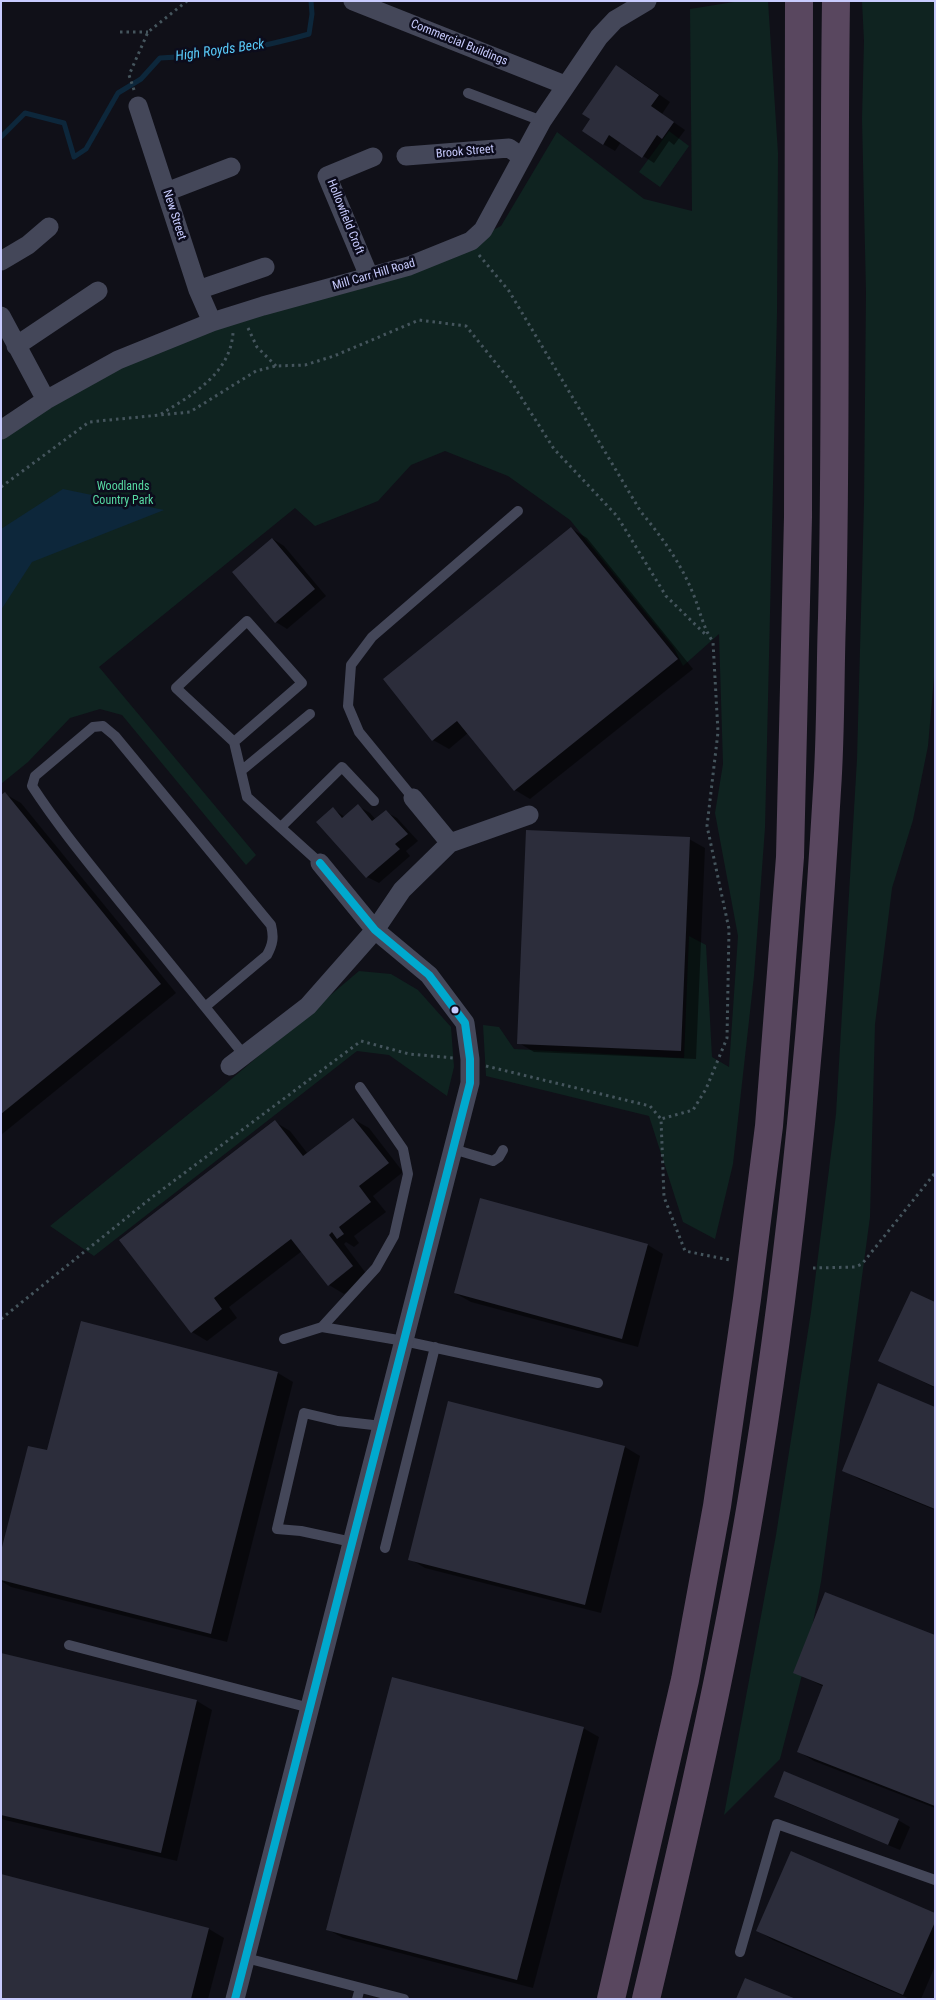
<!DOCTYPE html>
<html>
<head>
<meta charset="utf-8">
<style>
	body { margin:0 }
	#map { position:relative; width:936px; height:2000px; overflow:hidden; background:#101018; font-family:"Roboto Condensed",sans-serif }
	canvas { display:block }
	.frame { position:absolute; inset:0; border:2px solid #c8cbfe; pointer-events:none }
</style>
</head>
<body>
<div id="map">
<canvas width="936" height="2000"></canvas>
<div class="frame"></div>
</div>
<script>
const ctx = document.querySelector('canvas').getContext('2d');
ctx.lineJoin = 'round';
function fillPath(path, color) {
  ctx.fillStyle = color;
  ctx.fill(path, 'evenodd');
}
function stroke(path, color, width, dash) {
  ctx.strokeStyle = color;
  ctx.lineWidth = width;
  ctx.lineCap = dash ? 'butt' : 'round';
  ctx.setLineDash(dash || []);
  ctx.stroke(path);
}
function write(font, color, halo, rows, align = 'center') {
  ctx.font = font + ' "Roboto Condensed",sans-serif';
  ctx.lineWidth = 5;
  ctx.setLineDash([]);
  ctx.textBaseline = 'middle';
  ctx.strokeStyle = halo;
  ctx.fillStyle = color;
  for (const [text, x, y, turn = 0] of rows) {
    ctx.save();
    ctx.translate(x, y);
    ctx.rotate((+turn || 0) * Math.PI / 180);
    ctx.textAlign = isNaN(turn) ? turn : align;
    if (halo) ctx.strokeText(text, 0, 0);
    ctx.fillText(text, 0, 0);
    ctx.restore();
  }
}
fillPath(new Path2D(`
	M740,1H768L778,153L777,313L765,828L754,976L733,1164L715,1239L683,1222L649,1116L486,1076L483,1025L499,1027L514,1049L684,1058L689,936L706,945L712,1057L729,1067L738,936L715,813L723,764L719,634L683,666L674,648L570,520L508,476L445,451L411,465L378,501L315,526L295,508L99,667L256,855L246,865L122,715L100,709L70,718L28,762L1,784V430L118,360L471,241L501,226L557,132L644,199L692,211L690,9Z
	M862,1H935V666L928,746L913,820L892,888L875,1024L870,1217L821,1582L805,1663L780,1759L724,1815L776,1535L811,1312L836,1114L857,759L864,503L866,292L862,119L864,41Z
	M669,131L689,146L660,187L639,172Z
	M359,971L391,974L418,990L451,1027L454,1067L447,1096L389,1055L357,1051L94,1256L50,1226L216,1092Z`), '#0f2320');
fillPath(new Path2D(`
	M63,489L164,510L32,562L1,610V529Z`), '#0d273b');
fillPath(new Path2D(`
	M628,73L670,102L662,114L685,130L674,145L669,141L654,163L621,142L615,151L603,144Z
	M572,529L587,538L693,669L530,799L515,790L468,733L449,749L433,740Z
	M273,539L284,546L326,596L287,629L276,622Z
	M5,794L21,803L176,993L1,1135V797Z
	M358,806L370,813L376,820L386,812L397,818L418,841L406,851L410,856L379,883L367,877L333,809L345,817Z
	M689,839L705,848L696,1059L534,1052L519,1043Z
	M353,1119L369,1128L403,1172L373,1196L386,1212L354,1236L359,1243L354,1247L346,1242L344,1244L368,1276L344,1294L329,1285L302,1251L229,1307L237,1318L207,1341L192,1332L275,1122L290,1131L308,1154Z
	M648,1245L663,1254L638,1347L471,1302L455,1293Z
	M935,1304V1388L880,1360Z
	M82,1323L278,1373L293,1382L227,1642L11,1587L1,1581V1556L48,1452Z
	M935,1408V1510L859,1479L844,1470Z
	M625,1447L640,1456L601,1613L425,1568L410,1559Z
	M935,1636V1808L814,1761L799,1752L824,1687L795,1672Z
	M1,1654L197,1701L212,1710L177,1861L1,1819Z
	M583,1728L599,1737L533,1988L343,1938L327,1929Z
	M775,1796L898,1820L910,1827L900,1850L787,1803Z
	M935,1914V1966L921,1999H910L773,1940L758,1931Z
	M209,1929L224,1938L208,1999H1Z`), '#0007');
stroke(new Path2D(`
	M1,137L25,113L64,123L74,157L86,149L118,93L141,79L160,58C210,56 261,48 309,34L312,14L311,1`), '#0d273b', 5);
fillPath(new Path2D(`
	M616,65L659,95L651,106L674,122L662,139L657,135L642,158L609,135L603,145L582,131L590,119L582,114Z
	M571,527L678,659L514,791L457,721L432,741L383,679Z
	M272,538L315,589L275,623L232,572Z
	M5,792L161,984L1,1114V795Z
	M358,804L372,821L386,810L408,834L395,844L400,849L366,878L316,822L333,807L342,818Z
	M526,830L690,837L681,1051L517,1044Z
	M353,1118L389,1163L359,1186L371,1202L339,1227L344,1234L337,1239L332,1232L329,1235L353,1266L328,1286L291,1239L214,1298L222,1309L191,1333L119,1240L275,1120L303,1156Z
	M480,1198L648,1244L622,1339L454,1293Z
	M911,1291L935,1302V1387L878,1361Z
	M81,1321L278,1372L211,1634L1,1580V1551L28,1446L47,1450Z
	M878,1383L935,1407V1509L842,1471Z
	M448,1401L625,1446L585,1605L408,1560Z
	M825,1592L935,1635V1806L797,1752L823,1685L793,1673Z
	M1,1653L197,1700L161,1853L1,1815Z
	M392,1677L584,1727L517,1980L326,1930Z
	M784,1771L899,1819L888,1845L774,1797Z
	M791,1851L935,1913V1922L903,1995L756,1931Z
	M1,1874L209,1928L191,1999H1Z
	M745,1978L796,1999H736Z`), '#2c2d3b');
stroke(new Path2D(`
	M120,32H148
	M134,90L129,75L148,32L187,1
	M479,255L509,291L641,512C661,536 680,562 692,591C700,609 702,626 713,642L718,732L707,826L729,929L727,1038L706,1089L693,1110L661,1119
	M248,328L257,347L276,366
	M161,414C192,395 230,374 233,333
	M1,487L89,422L190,412L256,371L276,366L305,365L334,356L419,320L466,326L512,383L554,449L617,516L666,596L707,636
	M486,1066L650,1106L661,1119L664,1197L685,1251L730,1260
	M813,1268L855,1267L862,1264L935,1173
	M1,1319L151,1198L361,1041L409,1054L454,1058`), '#45555d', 3, [2.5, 4]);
stroke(new Path2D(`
	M468,93L542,121
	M234,742L302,683L247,621L176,688L234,742L247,797L320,863
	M241,771L310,714
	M413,798L359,732L348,706L351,665L372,637L518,511
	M281,827L342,767L374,801
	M205,1007L267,955C273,944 274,937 271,925L115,736L103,726L93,727L35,776L32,786C60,829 92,867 124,907C164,956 204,1006 244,1055
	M453,1149L493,1161L499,1157L503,1150
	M322,1327L376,1268L394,1236L408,1174L403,1149L360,1087
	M284,1339L322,1327L404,1341L598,1383
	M352,1542L301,1531L277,1529L304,1413L338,1421L382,1426
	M385,1548L435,1347
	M69,1645L310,1708
	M740,1952L777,1824L935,1880
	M246,1958L404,1999
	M357,1999L360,1988`), '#444759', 10);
stroke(new Path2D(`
	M353,1L565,85
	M138,106L198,290L212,322
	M406,156L509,148L522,157
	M166,192L231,167
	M1,261L28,245L49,227
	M369,276L327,176L373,157
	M198,290L265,267
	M1,316L46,400
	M16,346L98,291
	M1,430L46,400L118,360L212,322L263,306L409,266L471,241L483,230L542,121L599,37L615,20L647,1
	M413,798L450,843
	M230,1066L308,1006L375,930L402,890L450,843L529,815
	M235,1999L470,1083V1059L465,1023L429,975L375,930L320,863`), '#444759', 19);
stroke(new Path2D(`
	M611,1999L685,1680L717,1506L747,1299L769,1126L790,857L798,517L799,1
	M646,1999C685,1835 723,1670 751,1504C791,1268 813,1029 827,790C831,733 830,675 832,618C837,413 833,207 836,1`), '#59475f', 28);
stroke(new Path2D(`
	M235,1999L470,1083V1059L465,1023L429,975L375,930L320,863`), '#00a9ce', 8);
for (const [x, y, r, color] of [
	[455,1010,4.5,"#c8cbfe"]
]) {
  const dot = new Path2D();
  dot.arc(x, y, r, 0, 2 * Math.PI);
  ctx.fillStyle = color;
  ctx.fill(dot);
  stroke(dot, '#0c0c1c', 2);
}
write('12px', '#c8cbfe', '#0c0c1c', [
	["Commercial Buildings",459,43,22],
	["Brook Street",465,152,-5],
	["New Street",174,215,72],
	["Hollowfield Croft",345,217,68],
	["Mill Carr Hill Road",374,275,-16]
]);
write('12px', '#57daa3', '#0c0c1c', [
	["Woodlands",123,487],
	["Country Park",123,501]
]);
write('italic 14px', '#59ccfb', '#0c0c1c', [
	["High Royds Beck",220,51,-8]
]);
</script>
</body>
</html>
